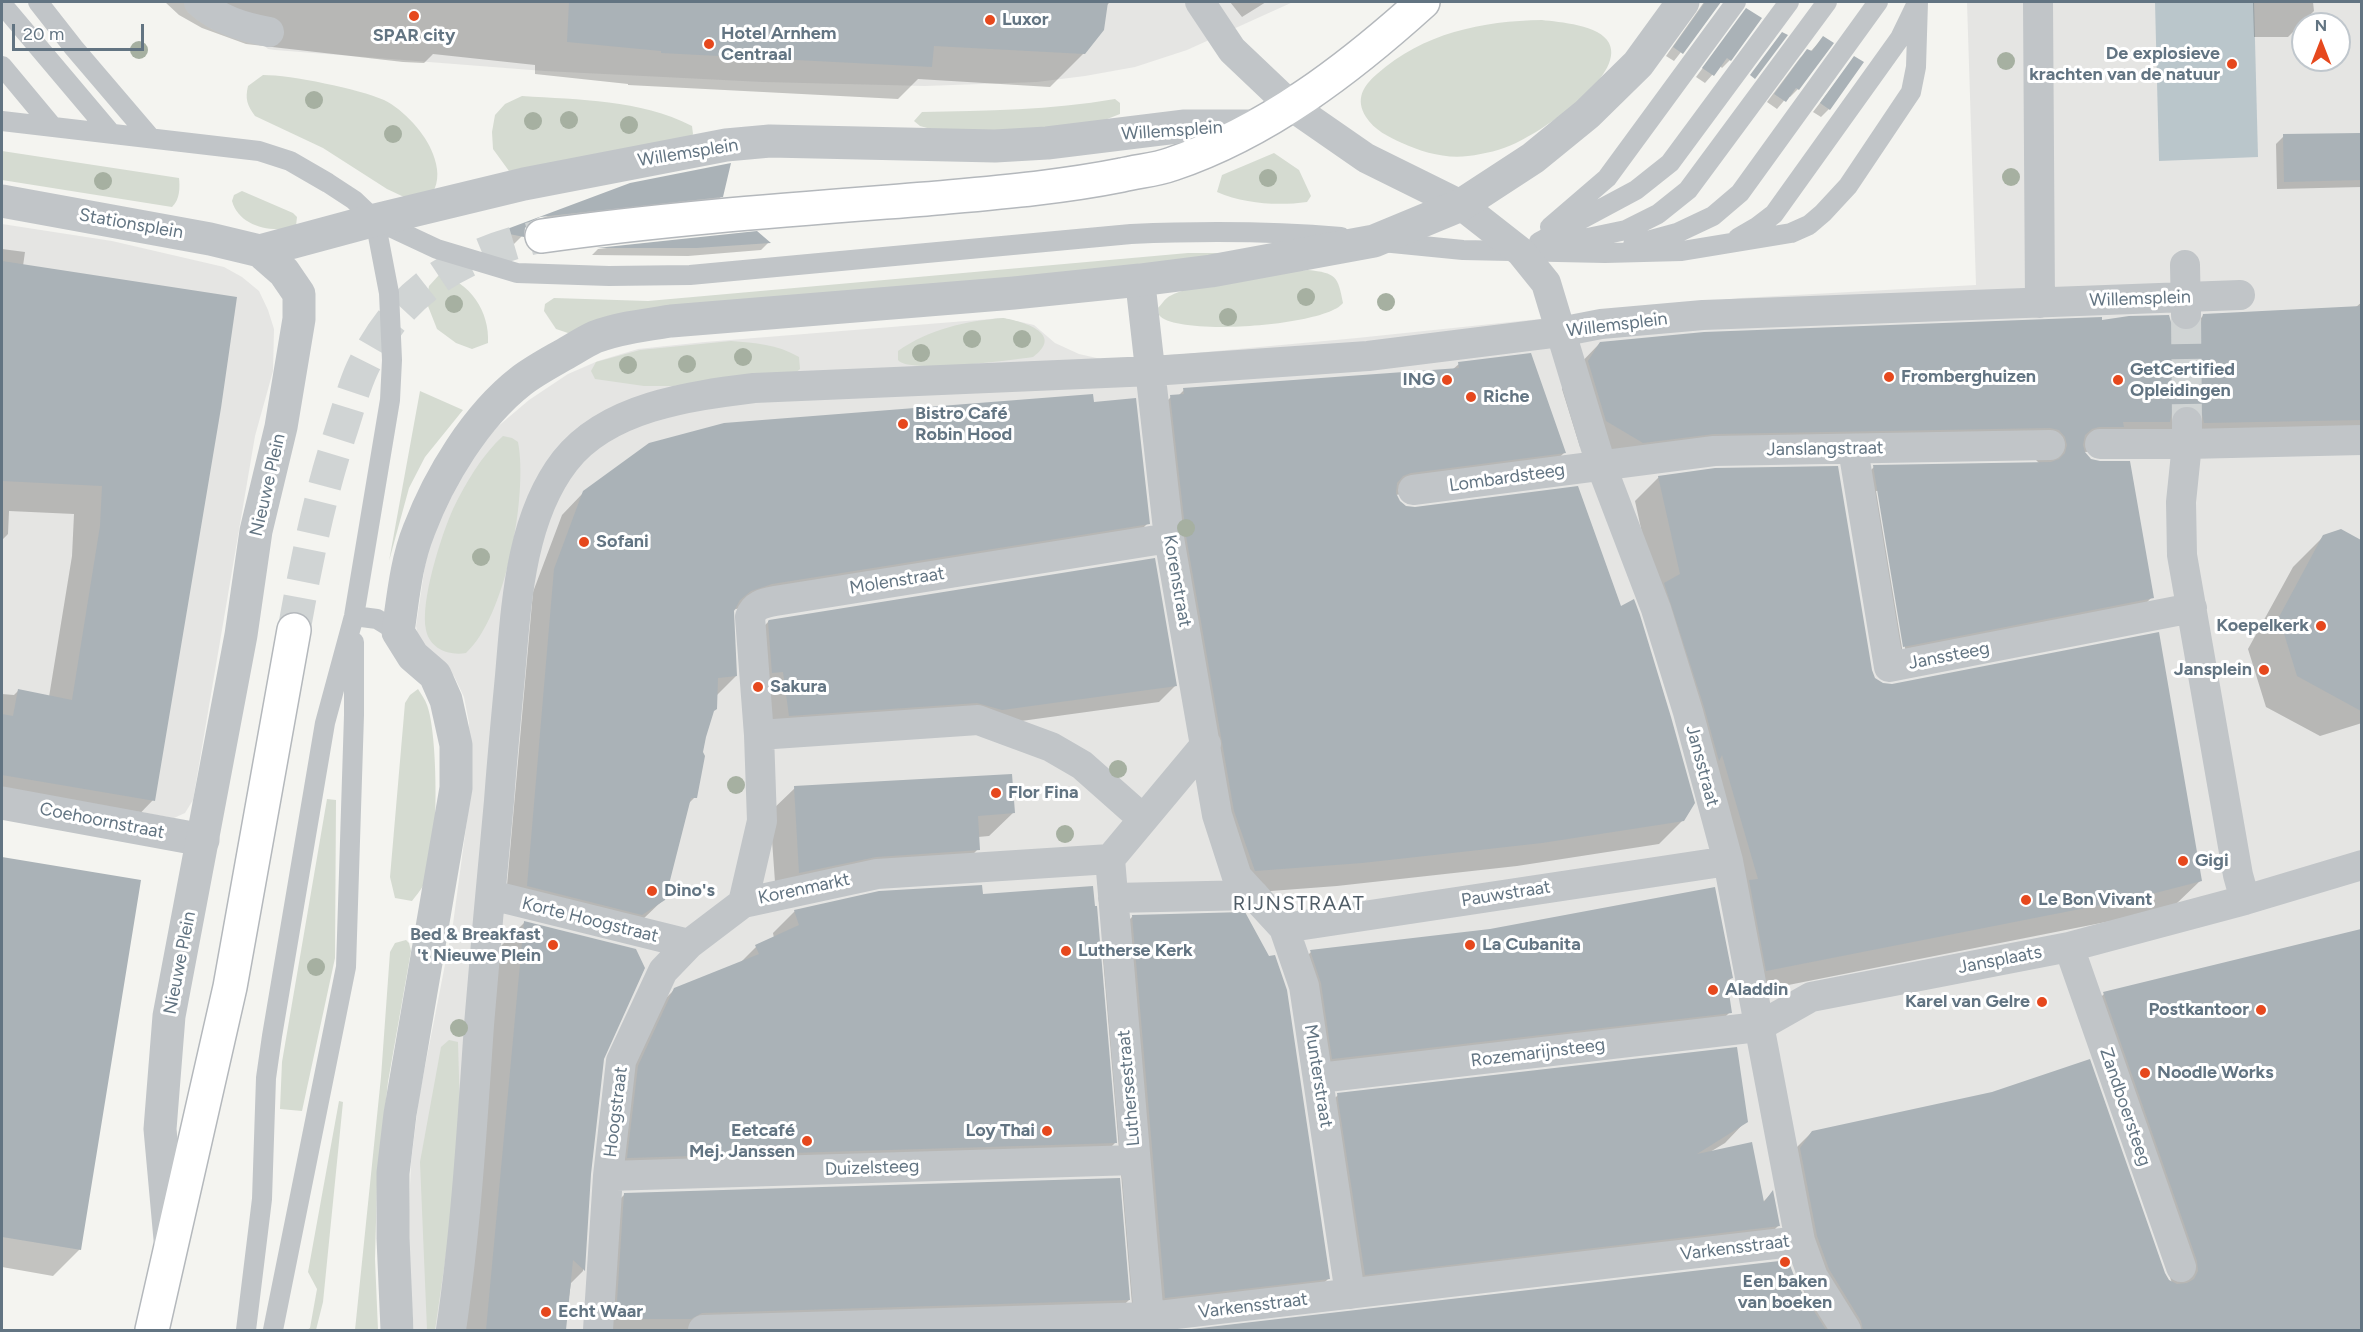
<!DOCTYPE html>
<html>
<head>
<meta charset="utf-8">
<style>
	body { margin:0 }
	#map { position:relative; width:2363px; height:1332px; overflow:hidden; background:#f4f4f0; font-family:Figtree,sans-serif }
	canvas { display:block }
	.frame { position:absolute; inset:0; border:3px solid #627482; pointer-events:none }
	.north { position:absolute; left:2291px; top:12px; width:60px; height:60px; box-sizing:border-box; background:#fff; border:2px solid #c0c7cd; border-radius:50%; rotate:0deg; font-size:16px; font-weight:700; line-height:24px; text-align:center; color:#627482 }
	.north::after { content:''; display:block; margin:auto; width:21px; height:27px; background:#e6481d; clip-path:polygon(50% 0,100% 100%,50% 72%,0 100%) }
	.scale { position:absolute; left:12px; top:24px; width:132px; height:27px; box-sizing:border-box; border:3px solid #627482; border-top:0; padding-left:8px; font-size:18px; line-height:21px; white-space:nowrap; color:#627482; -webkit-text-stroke:4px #fff; paint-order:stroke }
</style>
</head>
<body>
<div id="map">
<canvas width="2363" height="1332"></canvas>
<div class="frame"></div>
<div class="north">N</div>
<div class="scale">20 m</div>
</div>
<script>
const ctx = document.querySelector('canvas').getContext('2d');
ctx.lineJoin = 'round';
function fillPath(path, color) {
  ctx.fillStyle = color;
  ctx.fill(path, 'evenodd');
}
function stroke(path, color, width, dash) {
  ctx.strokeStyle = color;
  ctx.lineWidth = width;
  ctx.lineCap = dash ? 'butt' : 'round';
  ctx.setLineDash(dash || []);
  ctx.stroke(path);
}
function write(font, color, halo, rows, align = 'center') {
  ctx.font = font + ' Figtree,sans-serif';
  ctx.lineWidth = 6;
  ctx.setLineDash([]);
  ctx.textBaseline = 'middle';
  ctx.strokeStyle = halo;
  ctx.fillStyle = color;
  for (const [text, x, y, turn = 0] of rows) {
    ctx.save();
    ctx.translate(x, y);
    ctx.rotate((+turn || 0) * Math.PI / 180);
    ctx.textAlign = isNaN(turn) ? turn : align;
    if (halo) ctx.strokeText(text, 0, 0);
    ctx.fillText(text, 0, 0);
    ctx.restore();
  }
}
fillPath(new Path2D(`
	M216,2H1293L1187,50L1135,67L1085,76L1037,82L925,86L762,82L544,71L275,50L268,49Z
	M1967,2H2361V1330H414L407,1258L411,1162L419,1097L453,924L471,790L469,723L464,697L454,676L418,638L416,626L425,565L432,536L467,464L496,428L529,400L568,374L598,361L638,349L705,342L1003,318L1034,325L1055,343L1079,354L1101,359L1184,354L1357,338L1741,298L1976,285ZM2303,24H2339V60H2303Z
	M2,224L112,241L224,267L242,277L259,291L268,310L274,329L273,371L255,436L193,800L185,813L174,818L2,788Z`), '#e5e5e3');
fillPath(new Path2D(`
	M1542,20C1559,22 1600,25 1609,43C1626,76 1542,131 1516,143C1501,150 1485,154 1468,156C1445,159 1422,152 1402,143C1389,137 1374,130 1366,117C1355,99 1363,86 1377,74C1423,33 1482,21 1542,20Z
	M263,75C291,75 359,89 384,100C404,110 426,134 433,154C438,167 440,181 432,194L404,197L387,189L323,148L255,116C247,105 245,99 248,86Z
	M522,96C580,100 639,99 692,126L693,134L690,140L509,171L493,149L492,132L495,115L505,104Z
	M1115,99L1120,103V114L1097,123L952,135L920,126L914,121L922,112C986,111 1051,110 1115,99Z
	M2,151L179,178C180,187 180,200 172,207L2,180Z
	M1274,153L1299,170L1311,196L1307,202C1278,206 1245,204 1217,192L1222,175Z
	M242,191L293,213L297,217L296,226C274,234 239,227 232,201L234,195Z
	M1188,253H1221L1223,256L571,334L556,329L544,311L545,304L554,298L648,301Z
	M1308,270C1336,273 1338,276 1343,303C1326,326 1176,337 1159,315L1158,308C1161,305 1164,300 1167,298C1187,283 1281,271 1308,270Z
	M439,275C470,281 490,312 488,343L472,349L456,343L437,329L426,301L429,286Z
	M1003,318C1021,321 1066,333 1033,357C1013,360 907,374 898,360V351C929,329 966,321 1003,318Z
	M731,341C755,343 777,344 799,357L800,369L794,374L673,386H644L595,379L591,371L596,362L640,350Z
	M420,391L463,410L425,457L409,488L389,561Z
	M503,436L512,438L518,442C528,494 506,617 466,653C449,656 430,649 426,630C420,602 441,536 453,509C465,484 482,455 503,436Z
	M418,689C421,694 425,699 427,705C438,734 438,838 430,870C428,881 419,892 412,901L395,898L390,877L405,703L410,695Z
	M327,799L336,800L335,958L302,1111L280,1109L282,1062Z
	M406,940L409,943L411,951L388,1082L377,1185L375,1259L378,1330H355L381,1077L390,952L395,943Z
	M449,1040L458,1042L460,1112L449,1234L435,1330H427L420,1162L441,1047Z
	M339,1101L343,1102L323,1302L316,1330H307L310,1328L317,1289L308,1272Z`), '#d5dbd1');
fillPath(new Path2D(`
	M2155,2H2254L2258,157L2159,161Z`), '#bac6cb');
fillPath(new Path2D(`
	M165,2H1110L1106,6L1084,53L1050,87L918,79L898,99L628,85V84L535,74V65L433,54L424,63L403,62L246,44L202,28L179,15Z
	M1230,2H1266L1242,17Z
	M1704,2H1720L1674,61L1666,56Z
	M2253,2H2313L2314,11L2288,37H2254Z
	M1746,10L1730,60L1722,68L1720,66L1705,83L1696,77Z
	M1823,38L1798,89L1790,97L1788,96L1777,109L1767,102L1800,58L1808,51L1810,52Z
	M1854,58L1829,109L1821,117L1813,112Z
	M2362,134V187L2277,189L2276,144L2284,136Z
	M630,185L722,196L713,204L530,225L524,228L522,236L514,244L493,240L500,234Z
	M688,239L768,243L761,250L688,256L592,255L598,249Z
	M2,249L25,252L23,266L235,298L153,800L125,829L2,808V694L14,695L18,691L49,697L72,556L74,514L9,511L8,534L2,540Z
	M2362,302V445L2083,452L2152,597L2126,624L1877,672L1848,493L1874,467L2040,464L2032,456L1616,468L1580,447L1562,389L1574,370L1600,343L2101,322L2170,323L2176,330L2186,333L2204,315L2356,307ZM1876,491H1879L1906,654H1903Z
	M1459,364L1565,452L1540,476L1395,495L1398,502L1405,507L1620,608L1683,820L1659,844L1517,866L1337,886L1231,894L1147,421L1171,397L1178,396L1184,390L1452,370Z
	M1093,403L1148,523L1126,545L749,605L733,610L736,676L716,696L705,736L695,797L688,804L664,899L641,921L505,908L533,592L562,515L584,492Z
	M1659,477L1871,670L1875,680L2200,881L2176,904L2111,921L1743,994L1635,501Z
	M2340,531L2362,543V723L2320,736L2266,707L2248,649L2293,567L2324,536Z
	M768,622L1176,685L1159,702L985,726L772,731L752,639Z
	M795,788L1014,812L989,836L978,837V849L954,874L776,896L770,812Z
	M2,859L140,881L80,1249L53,1276L2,1267Z
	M981,895L1115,1143L1093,1165L606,1180L616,1089L652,1012L675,989L740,963L756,947L774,938L773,933L795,911Z
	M1133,916L1329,1278L1298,1309L1134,1328L1102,947Z
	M524,923L602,1058L589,1174L583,1271L571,1283L564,1330H465L500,947Z
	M2362,931V1330H1196L1787,1261L1797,1287L1807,1300L1793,1261L1787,1157L1812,1132L2163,1273L2173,1286L2080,1018L2104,994Z
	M1311,952L1731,978L1726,983L1730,1012L1708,1034L1311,1081L1289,974Z
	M1338,1095L1746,1121L1725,1143L1710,1152L1763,1202L1772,1193L1778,1226L1757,1247L1344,1295L1317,1116Z
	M625,1194L1129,1300L1104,1324L883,1330H598L600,1219Z`), '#0003');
fillPath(new Path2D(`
	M569,2H1108L1104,30L1085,54L934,46L932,67L661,53V51L567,42Z
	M1705,2H1721L1683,54L1673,47Z
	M1746,8L1762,18L1731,61L1727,58L1714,76L1702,68Z
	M1782,32L1788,35L1755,79L1750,75Z
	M1823,36L1834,43L1799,90L1796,88L1786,102L1774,94L1807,49L1812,51Z
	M1854,56L1864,62L1830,110L1820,103Z
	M2361,133V180L2284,182L2283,134Z
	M731,163L723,197L540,217L530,222L525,228L524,237L499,232L630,183Z
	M757,231L771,243L697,248H597Z
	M2,261L237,297L221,408L155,801L2,775V714L13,716L18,689L72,700L100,526L102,486L2,481Z
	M2361,306V420L2204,423L2202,414L2196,407L2186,405L2179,407L2172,413L2170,422H2123L2124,427H2099L2092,429L2085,435L2083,445L2085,452L2091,459L2100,461H2130L2154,598L1903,647L1873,465L2051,462L2059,459L2065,453L2067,445L2065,437L2059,430L2050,428L1714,434L1643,443L1606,421L1588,361L1600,342L1704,332L2102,317V320L2129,316L2169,315L2171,322L2177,329L2187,331L2194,329L2201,323L2203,314Z
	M1531,353L1566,453L1411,473L1403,476L1397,483L1396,493L1400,501L1406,506L1415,507L1578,486L1621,606L1634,599L1640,615L1671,717L1695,803L1684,821L1542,843L1362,863L1255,871L1234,811L1186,536L1170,395L1184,394L1183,388L1459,368L1458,362Z
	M1093,394L1094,402L1136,398L1150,524L772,584L751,591L740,600L734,611L737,676L718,678L717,709L714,711L706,737L703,752L705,756L697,798H691L665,900L642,915L527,886L554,569L583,491L649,443L724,423Z
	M1838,466L1872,670L1875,678L1883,683L1892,684L2159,632L2202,881L2136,898L1766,971L1749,880L1758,879L1722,755L1719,761L1704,707L1664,583L1680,574L1658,476L1715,468Z
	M2341,529L2361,540V711L2297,676L2279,617L2323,535Z
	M1155,558L1177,686L1002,710L977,703L789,716L783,672L772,673L768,621L769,620Z
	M1012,774L1015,813L978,816L980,850L876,857L799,873L794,786Z
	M2,857L141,880L81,1250L2,1237Z
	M982,885L983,894L1093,886L1095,906H1097L1117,1143L627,1158L638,1066L674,988L759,954L755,945L799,925L794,910L879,891Z
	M1715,887L1733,978L1727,980L1732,1013L1332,1059L1321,983L1310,950L1490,929Z
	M1245,912L1269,956L1275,955L1287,990L1330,1279L1165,1298L1132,915Z
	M524,921L636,949L645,968L604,1059L591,1174L585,1271L573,1260L566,1330H486Z
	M2361,929V1330H1863L1861,1321L1829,1269L1817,1236L1800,1148L1812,1131L1992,1092L2090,1059L2165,1273L2169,1280L2177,1284L2187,1283L2194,1279L2198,1271L2197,1261L2103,992Z
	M1737,1047L1748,1122L1697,1154L1752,1142L1764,1202L1773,1190L1780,1226L1365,1275L1337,1093Z
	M1120,1178L1130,1300L702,1313L691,1319H635L617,1302L624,1193Z
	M1788,1260L1798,1286L1826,1330H1183Z`), '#aab2b7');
stroke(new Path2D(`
	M2186,314L2187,422`), '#d0d4d4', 30, [30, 15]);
stroke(new Path2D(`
	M294,630C306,563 319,498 340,434C347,413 353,389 362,369C399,290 460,254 542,236`), '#d0d4d4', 33, [33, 16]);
const primary = new Path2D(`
	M542,236C669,218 798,209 926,199C991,193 1057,188 1122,175C1138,171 1156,170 1172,164C1267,132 1350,68 1423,2
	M152,1330L230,987L294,630`);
stroke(primary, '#b4b8bc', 36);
stroke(new Path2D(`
	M38,2L74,48L150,137
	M2,4L110,132
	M2,66L52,126
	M2,121L259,151L290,161L328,183L354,200L375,220L437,249L517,273L609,276L690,275L1131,234C1201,231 1271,231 1341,237
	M1550,227L1607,178L1736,2
	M1738,238L1757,227L1774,214L1900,38L1915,7
	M1382,242L1463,250L1605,253L1682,251L1791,233L1809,225L1823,213L1848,186L1911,92L1916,67L1918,2
	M1539,242L1636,190L1670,163L1789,2
	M1559,244L1626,230L1658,214L1688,190L1827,2
	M1633,245L1677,233L1713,216L1740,193L1878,2
	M354,616L377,619L398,632
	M246,1330L262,1199L266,1078L272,1036L325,723L354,616L390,400L392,360L389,293L375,220
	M273,1330L346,967L354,715V642`), '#c1c5c8', 20);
stroke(new Path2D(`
	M199,2C219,20 243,27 269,32
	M1200,2L1232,50L1291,106L1366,158L1461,205L1521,252L1546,283L1601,465L1656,609L1688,712L1728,861L1800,1241L1813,1277L1846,1330
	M2038,2L2040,303
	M2185,265L2186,314
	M1140,280L1169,538L1217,815L1237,877L1284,928L1304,986L1350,1294
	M2362,440L2187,444L2181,502L2182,555L2238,875L2245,900L2362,865
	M2100,444H2187V422
	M1853,449L1889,667L2192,608
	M1413,490L1714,451L2050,445
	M759,735L750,617C754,605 764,603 775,601L1169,538
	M1110,859L1150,1330
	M491,895L689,944
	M1113,898L1254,895
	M743,903L762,821L759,735L978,720L1051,747L1082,765L1143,819
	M1284,928L1728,861
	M2069,947L2181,1267
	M1319,1078L1758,1027L1811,997L2069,947L2245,900
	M608,1176L1135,1160
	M451,1330C466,1229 472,1127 479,1025C485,950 492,876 499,801C502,759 506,718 510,676C516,606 520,519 565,461C607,407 689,396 754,388L1152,371L1368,356L1560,332L1601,324L1703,315L2240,295
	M598,1330L608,1176L621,1061L663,971L689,944L743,903L877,874L1110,859L1206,744
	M703,1330L1150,1317L1800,1241`), '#c1c5c8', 30);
stroke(new Path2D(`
	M2,803L203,840
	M397,1330L393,1238V1173L400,1114L456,788V745L446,700L435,675L413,656L398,632C403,598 406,562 419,530C439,477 476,416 521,381C534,371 549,363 563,355C574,349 584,342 595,337C620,328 645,325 671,321L1014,293L1140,280L1211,271L1374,241L1461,205L1533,158L1587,114L1638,64L1683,2`), '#c1c5c8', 33);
stroke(new Path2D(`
	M2,201L210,239L260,251L284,272L299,294V319L281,427L256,531L241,635L169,1016L160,1129L170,1239
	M260,251L375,220L524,184L726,145L770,141L995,146L1047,143L1185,126H1254`), '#c1c5c8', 33);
stroke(primary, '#fff', 33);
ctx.fillStyle = '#a6b0a1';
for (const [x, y] of [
	[139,50],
	[2006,61],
	[314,100],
	[569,120],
	[533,121],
	[629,125],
	[393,134],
	[2011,177],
	[1268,178],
	[103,181],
	[1306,297],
	[1386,302],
	[454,304],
	[1228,317],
	[972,339],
	[1022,339],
	[921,353],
	[743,357],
	[687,364],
	[628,365],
	[1186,528],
	[481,557],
	[1118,769],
	[736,785],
	[1065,834],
	[316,967],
	[459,1028]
]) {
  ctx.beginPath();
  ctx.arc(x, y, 9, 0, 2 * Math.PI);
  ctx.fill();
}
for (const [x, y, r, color] of [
	[414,16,6,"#e6481d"],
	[990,20,6,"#e6481d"],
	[709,44,6,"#e6481d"],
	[2232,64,6,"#e6481d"],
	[1889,377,6,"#e6481d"],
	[1447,380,6,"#e6481d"],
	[2118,380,6,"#e6481d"],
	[1471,397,6,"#e6481d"],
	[903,424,6,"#e6481d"],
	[584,542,6,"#e6481d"],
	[2321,626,6,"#e6481d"],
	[2264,670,6,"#e6481d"],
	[758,687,6,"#e6481d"],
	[996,793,6,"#e6481d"],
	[2183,861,6,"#e6481d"],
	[652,891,6,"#e6481d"],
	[2026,900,6,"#e6481d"],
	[553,945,6,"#e6481d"],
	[1470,945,6,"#e6481d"],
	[1066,951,6,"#e6481d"],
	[1713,990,6,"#e6481d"],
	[2042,1002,6,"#e6481d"],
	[2261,1010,6,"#e6481d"],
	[2145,1073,6,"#e6481d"],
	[1047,1131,6,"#e6481d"],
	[807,1141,6,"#e6481d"],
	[1785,1262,6,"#e6481d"],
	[546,1312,6,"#e6481d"]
]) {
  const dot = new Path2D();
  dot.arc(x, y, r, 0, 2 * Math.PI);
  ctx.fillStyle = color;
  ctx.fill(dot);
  stroke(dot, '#fff', 2);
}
write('bold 18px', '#627482', '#fff', [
	["Luxor",1002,20],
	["Hotel Arnhem",721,34],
	["Centraal",721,55],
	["SPAR city",414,36,"center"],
	["De explosieve",2220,54,"right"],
	["krachten van de natuur",2220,75,"right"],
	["GetCertified",2130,370],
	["Opleidingen",2130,391],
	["Fromberghuizen",1901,377],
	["ING",1435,380,"right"],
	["Riche",1483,397],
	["Bistro Café",915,414],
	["Robin Hood",915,435],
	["Sofani",596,542],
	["Koepelkerk",2309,626,"right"],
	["Jansplein",2252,670,"right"],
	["Sakura",770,687],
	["Flor Fina",1008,793],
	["Gigi",2195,861],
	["Dino's",664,891],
	["Le Bon Vivant",2038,900],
	["Bed & Breakfast",541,935,"right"],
	["'t Nieuwe Plein",541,956,"right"],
	["La Cubanita",1482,945],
	["Lutherse Kerk",1078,951],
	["Aladdin",1725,990],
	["Karel van Gelre",2030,1002,"right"],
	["Postkantoor",2249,1010,"right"],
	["Noodle Works",2157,1073],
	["Eetcafé",795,1131,"right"],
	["Mej. Janssen",795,1152,"right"],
	["Loy Thai",1035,1131,"right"],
	["Een baken",1785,1282,"center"],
	["van boeken",1785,1303,"center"],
	["Echt Waar",558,1312]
], 'left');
write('18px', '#627482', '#fff', [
	["Willemsplein",1172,131,-4],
	["Willemsplein",688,153,-9],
	["Stationsplein",131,224,10],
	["Willemsplein",2140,299,-2],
	["Willemsplein",1617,325,-7],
	["Janslangstraat",1825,449,-1],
	["Lombardsteeg",1507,478,-8],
	["Nieuwe Plein",268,485,-77],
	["Molenstraat",897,581,-9],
	["Korenstraat",1177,581,80],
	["Janssteeg",1949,656,-11],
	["Jansstraat",1702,766,75],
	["Coehoornstraat",102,821,11],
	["Korenmarkt",804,889,-12],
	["Pauwstraat",1506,894,-9],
	["Korte Hoogstraat",590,920,14],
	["Jansplaats",2000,960,-11],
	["Nieuwe Plein",180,963,-79],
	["Rozemarijnsteeg",1538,1053,-7],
	["Munterstraat",1318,1076,81],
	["Luthersestraat",1129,1088,-95],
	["Zandboersteeg",2125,1107,71],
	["Hoogstraat",616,1112,-83],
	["Duizelsteeg",872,1168,-2],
	["Varkensstraat",1735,1248,-7],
	["Varkensstraat",1253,1306,-7]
]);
ctx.letterSpacing = '1.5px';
write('20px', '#505d67', '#fff', [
	["RIJNSTRAAT",1299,904]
]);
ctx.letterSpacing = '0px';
</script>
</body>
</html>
